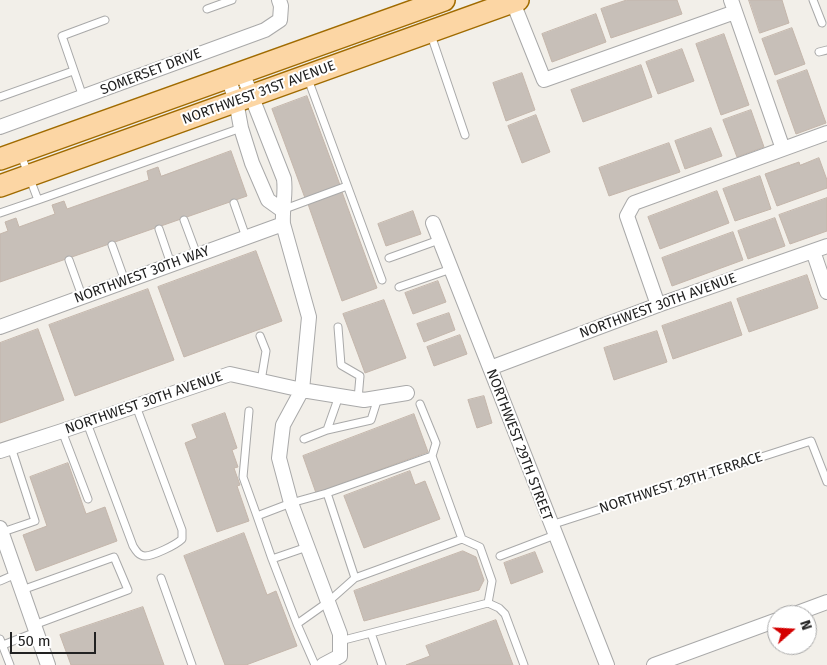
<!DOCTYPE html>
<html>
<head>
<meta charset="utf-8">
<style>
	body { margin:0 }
	#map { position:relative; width:827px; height:665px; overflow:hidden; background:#f2efe9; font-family:"Fira Sans",sans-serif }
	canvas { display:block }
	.north { position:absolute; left:767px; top:605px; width:50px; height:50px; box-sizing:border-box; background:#fff; border:1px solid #a7a7a7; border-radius:50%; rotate:71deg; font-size:14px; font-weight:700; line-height:20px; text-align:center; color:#222 }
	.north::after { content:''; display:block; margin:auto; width:18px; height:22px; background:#d40000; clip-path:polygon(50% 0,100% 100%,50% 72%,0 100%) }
	.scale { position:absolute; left:10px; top:632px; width:86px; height:22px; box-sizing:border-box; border:2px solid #222; border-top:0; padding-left:6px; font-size:15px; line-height:18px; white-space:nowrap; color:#222; -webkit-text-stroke:4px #fff; paint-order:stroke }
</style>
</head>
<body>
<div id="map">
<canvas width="827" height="665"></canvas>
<div class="north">N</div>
<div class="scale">50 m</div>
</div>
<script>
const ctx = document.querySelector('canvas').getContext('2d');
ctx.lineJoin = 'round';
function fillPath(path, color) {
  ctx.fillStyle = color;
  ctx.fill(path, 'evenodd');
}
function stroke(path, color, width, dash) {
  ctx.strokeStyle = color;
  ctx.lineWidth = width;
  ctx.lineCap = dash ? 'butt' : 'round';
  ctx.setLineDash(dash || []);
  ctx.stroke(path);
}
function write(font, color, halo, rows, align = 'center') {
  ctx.font = font + ' "Fira Sans",sans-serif';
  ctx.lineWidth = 4;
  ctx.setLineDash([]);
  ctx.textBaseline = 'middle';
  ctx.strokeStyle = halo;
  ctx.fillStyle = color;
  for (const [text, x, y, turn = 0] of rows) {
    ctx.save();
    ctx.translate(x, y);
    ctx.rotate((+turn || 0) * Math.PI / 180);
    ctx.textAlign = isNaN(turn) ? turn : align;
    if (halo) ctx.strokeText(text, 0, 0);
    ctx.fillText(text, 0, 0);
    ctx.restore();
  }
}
const building = new Path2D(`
	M627,0H677L682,14L611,38L601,9Z
	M749,0H782L789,23L760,33Z
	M596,14L606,42L552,62L542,34Z
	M792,28L805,64L775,75L762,39Z
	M724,34L749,105L721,115L696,44Z
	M682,49L694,81L658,94L646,62Z
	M641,65L652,97L583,122L571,90Z
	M807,70L826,123L796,134L777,81Z
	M522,73L535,110L506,121L493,83Z
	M307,96L340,185L305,198L272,109Z
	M751,110L764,147L737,157L723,120Z
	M536,115L550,152L522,163L508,126Z
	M711,128L722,156L685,169L675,141Z
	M669,143L680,172L609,196L599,168Z
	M231,151L247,196L0,282V234L8,231L5,222L16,218L19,227L55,214L52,205L64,201L67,209L149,180L147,171L158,167L161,176Z
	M819,158L827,180V188L777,206L765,174L799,162L800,165Z
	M760,176L771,209L735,221L723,189Z
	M717,191L729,223L660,249L648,217Z
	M342,192L377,288L342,301L308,204Z
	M827,198V231L790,244L779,215Z
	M413,211L421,234L386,246L378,224Z
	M775,218L785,246L748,259L738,231Z
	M733,232L743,260L672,286L662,258Z
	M256,251L282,321L184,357L158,287Z
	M807,275L818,308L749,332L737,299Z
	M438,281L446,302L413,314L405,293Z
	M148,289L174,360L75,396L49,325Z
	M384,300L406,358L365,373L343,314Z
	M731,302L742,335L673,359L662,326Z
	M449,313L455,330L424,342L417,324Z
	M38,329L64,400L0,423V343Z
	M657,331L667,362L614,380L604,348Z
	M460,335L467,354L434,366L427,347Z
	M484,396L492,423L477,428L468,400Z
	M225,413L237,448L232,450L238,467L234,468L240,485L237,486L249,521L217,532L185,443L197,438L192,425Z
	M414,414L428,452L316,493L303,456Z
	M68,463L86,514L105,507L117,541L36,571L23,535L47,526L30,477Z
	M410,471L415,485L425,481L440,519L364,548L344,496Z
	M244,533L267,595L276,591L297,646L246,665H225L184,556Z
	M463,551L476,557L484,580L479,590L364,621L354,591Z
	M535,552L543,572L511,584L504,563Z
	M143,607L164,665H71L60,635Z
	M496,620L513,665H406L430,656L426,646Z`);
fillPath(building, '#c7bfb8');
stroke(building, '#c4b6ab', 1);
const service = new Path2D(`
	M813,0L822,23
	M207,9L232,0
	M431,35L465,135
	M819,52L827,50
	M308,79L382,280
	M0,97L73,71
	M83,97L62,36L105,20
	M38,200L241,128
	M234,203L246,237
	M282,210L347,186
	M0,213L38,200L21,155
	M184,220L197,255
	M159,229L171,264
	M112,245L125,281
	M389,258L439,240
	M69,260L82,296
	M399,287L451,269
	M338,327L341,365L360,376L358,399
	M260,336L266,351L261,381
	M339,396L327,430L371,420L378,398
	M420,404L436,443L432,456
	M249,411L243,477L257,516L291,503L327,493
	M87,423L133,546C136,551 139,556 145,556C153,556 176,545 182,539V530L136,406
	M62,431L88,499
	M304,439L327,430
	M257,516L272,559L307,547
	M551,525L811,441L827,482
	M0,533L35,521L11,447
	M500,556L555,535
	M272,559L297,624L328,602L355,578L462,539L480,547L492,581L488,603L340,641
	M161,578L192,665
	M355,578L327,493L432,456L462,539
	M0,581L16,574
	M22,590L114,557L128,590L34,625
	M488,603L499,608L505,614L524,665
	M297,624L315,665
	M371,633L382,665
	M0,639L10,665
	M3,645L36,632`);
const minor = new Path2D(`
	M512,0L544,80L735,12
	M731,0L783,149
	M242,72L284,179C286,194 282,208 283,224L309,317L302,390L283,425L279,458L291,503L340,634V656L323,665
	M228,77L236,101L241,128L252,163L268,200L282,210
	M0,127L265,30L280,20L281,6L279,0
	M433,223L607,665
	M813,251L827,292
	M658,305L627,216L634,203L827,133
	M0,327L283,224
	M490,368L658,305L827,246
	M0,451L62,431L230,374L302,390L364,400L407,393
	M0,528L48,665
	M792,615L827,602
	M654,665L777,620`);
const primary = new Path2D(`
	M0,159L444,0
	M0,186L518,0`);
stroke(service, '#a9a9a9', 9);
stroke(minor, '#a9a9a9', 16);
stroke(primary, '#a06b00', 24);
stroke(service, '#fff', 7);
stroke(minor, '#fff', 14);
stroke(primary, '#fcd6a4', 21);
write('14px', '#222', '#fff', [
	["SOMERSET DRIVE",151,72,-21],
	["NORTHWEST 31ST AVENUE",259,93,-20],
	["NORTHWEST 30TH WAY",142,275,-20],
	["NORTHWEST 30TH AVENUE",658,306,-20],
	["NORTHWEST 30TH AVENUE",144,403,-19],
	["NORTHWEST 29TH STREET",519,445,69],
	["NORTHWEST 29TH TERRACE",681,483,-18]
]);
</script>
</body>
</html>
